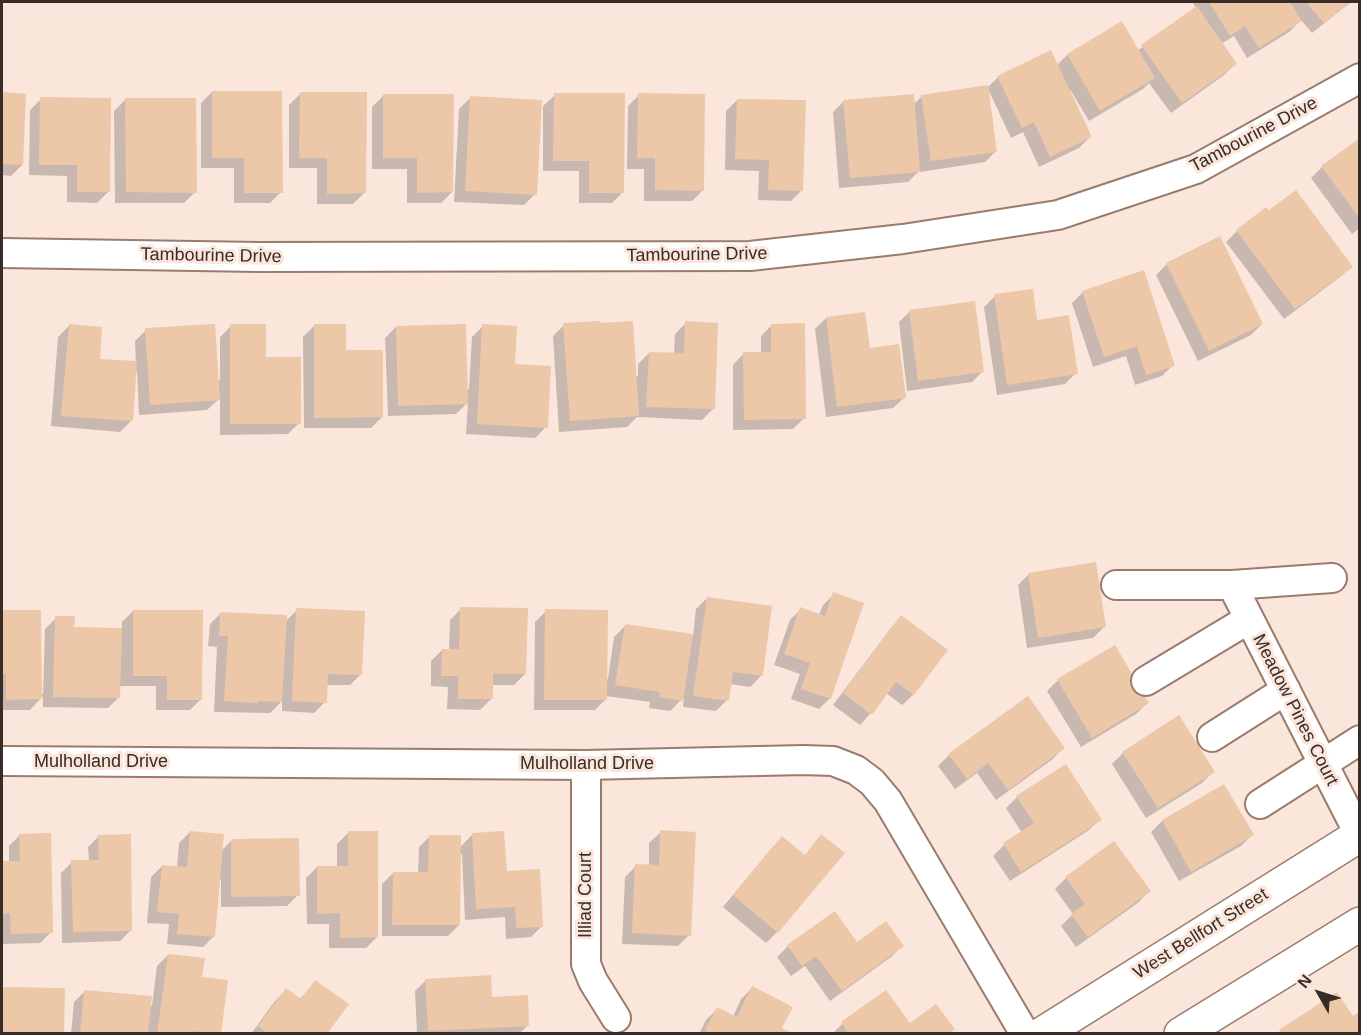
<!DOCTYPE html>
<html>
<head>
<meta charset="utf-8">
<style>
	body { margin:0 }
	#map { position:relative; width:1361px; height:1035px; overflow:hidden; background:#fbe6dc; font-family:Arial,sans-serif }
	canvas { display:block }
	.frame { position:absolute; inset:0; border:3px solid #392c26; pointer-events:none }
	.north { position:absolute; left:1289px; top:963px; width:60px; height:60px; -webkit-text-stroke:4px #fbe6dc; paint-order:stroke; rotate:309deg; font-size:16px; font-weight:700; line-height:24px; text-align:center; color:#392c26 }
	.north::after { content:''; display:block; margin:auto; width:21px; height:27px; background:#392c26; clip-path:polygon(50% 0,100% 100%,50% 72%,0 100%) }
</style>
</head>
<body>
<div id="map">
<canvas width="1361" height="1035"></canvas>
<div class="frame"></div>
<div class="north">N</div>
</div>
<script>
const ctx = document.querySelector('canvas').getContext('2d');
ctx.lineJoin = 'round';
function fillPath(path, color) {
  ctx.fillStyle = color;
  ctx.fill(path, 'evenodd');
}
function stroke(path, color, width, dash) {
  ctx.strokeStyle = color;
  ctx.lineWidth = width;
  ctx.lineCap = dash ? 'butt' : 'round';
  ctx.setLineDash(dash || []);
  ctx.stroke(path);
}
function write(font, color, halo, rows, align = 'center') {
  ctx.font = font + ' Arial,sans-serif';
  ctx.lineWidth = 6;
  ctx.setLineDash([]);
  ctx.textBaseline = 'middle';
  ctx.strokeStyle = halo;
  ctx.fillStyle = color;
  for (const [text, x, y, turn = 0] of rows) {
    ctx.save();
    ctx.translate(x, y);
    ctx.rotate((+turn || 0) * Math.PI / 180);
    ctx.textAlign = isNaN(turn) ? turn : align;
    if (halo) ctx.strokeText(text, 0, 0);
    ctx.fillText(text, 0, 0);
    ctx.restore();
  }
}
fillPath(new Path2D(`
	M1194,2H1351L1312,33L1301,20L1289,32L1247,58L1234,36L1221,44L1235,64L1224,75L1171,113L1149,83L1143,89L1089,121L1071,91L1069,92L1090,137L1079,148L1039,167L1023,132L1011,138L988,89L996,151L985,162L920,172V170L908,182L839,188L833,112L844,101L913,105L922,96L987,88L998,77L1057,65L1067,55L1137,51L1196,8L1193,3Z
	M212,92L281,192L270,203H234V168H201V103Z
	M2,94L25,95L22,165L11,176L2,175Z
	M300,94L364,193L353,204H317V168H289V105Z
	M555,95L623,192L612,203H579V171H543V106Z
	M639,95L703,190L692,201H644V169H627L628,106Z
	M383,96L452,192L441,203H407V169H372V107Z
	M470,98L535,194L524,205L454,202L459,109Z
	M41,99L108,192L97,203L67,202V176L29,175L30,110Z
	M125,100L195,192L184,203H115L114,111Z
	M737,100L802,190L791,201L758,200L759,171L725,170L726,111Z
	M1360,140V228L1352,234L1311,178L1322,167Z
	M1237,231L1351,266L1340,277L1284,319L1226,242Z
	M1167,264L1262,324L1251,335L1198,361L1156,275Z
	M1083,292L1173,365L1162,376L1135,385L1126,356L1093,367L1072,303Z
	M995,296L1036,322L1076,373L1065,384L997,395L984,307Z
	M910,311L983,371L972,382L907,391L899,322Z
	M826,318L868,349L905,397L893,408L826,417L815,329Z
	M686,323L713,409L702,420L637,417L627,427L559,432L553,336L564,325L635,376H638V364L649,353L674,354L675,334Z
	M772,325L804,418L793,429L733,430V365L744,353H761V336Z
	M69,326L98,360L136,363L135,341L146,330L217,380H220V337L231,326L299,423L288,434L220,435V398L207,410L139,415L137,372H135L131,421L120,432L51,426L58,337Z
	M314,326L345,352L382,417L371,428H304L303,337Z
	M483,326L514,365L546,427L535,438L466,434L468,402L456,414L388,416L385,338L396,327L467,389H469L472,337Z
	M1029,574L1104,627L1093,638L1027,648L1018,585Z
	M834,594L830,698L819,709L791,699L800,674L774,665L790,620L801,609L819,615L823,605Z
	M707,598L771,607L761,676L750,687L730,684L727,700L716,711L683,707L684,697L670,711L649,708L650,702L606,696V699L595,710H534L535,622L546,611L606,679H608L614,637L625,626L693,636L696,609Z
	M461,609L525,674L514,685H492L491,699L480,710L447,709L448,687L431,686V661L442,650H449L450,620Z
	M297,610L361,674L350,685H326L325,702L314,713L282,711V701L270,713L214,712L217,647L208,646L210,624L221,613L285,622Z
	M39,611L41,694H43L45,629L56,618L73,628L122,629V622L133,611L201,699L190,710H156V686H119V697L108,708L43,707V696L30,710H2V612Z
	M901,617L946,650L913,695L902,705L886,693L870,714L860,725L833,705L891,628Z
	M1058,680L1147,703L1136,714L1081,747L1047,691Z
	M1063,748L1053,759L996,800L977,773L955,789L938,766L949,755Z
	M1123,753L1213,772L1202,783L1146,818L1112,764Z
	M1224,786L1252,835L1241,846L1179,881L1151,832L1162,821Z
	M1017,797L1100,819L1089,830L1010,881L993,856L1004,845L1022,833L1006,808Z
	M190,832L221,851L232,840L298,895L287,906L221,907V880L218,879L214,936L203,947L167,944L169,924L147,923L151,877L162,866L177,868L179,843Z
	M661,832L689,935L678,946L622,944L625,877L636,866H649V843Z
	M348,833L377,937L366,948H329V924H307L306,878L317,867H337V844Z
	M20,835L51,932L40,943L2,944V863L9,862V846Z
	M472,835L505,873L542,926L531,937L506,939L505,917L465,920L462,854H459V925L448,936H382V884L393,873H418L419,847L430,836L459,848Z
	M99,836L131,930L120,941L62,943L61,873L72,862L89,861L88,847Z
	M822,836L777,932L766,943L723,907L771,849L782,838L804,856Z
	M1114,843L1149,891L1139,902L1076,947L1061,926L1073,914L1055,889L1066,878Z
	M857,944L902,946L891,957L830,1001L805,966L791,976L777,957L788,946Z
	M168,955L201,978L219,1034H71L74,1002L85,991L152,1006L157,966Z
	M426,980L490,998L528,1025L519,1034H417L415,991Z
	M315,982L325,1034H251L275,1001L286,990L299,1000Z
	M752,988L780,1029L790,1034H699L706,1020L717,1009L733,1017L741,999Z
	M2,989H63V1034H2Z
	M842,1024L909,1025L948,1034H832Z`), '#0003');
fillPath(new Path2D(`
	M1209,2H1290L1302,21L1259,48L1245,26L1230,36Z
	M1306,2H1350L1324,23Z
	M1197,6L1237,64L1182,103L1141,45Z
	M1122,21L1155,78L1100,111L1067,54Z
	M1051,50L1092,137L1050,157L1034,122L1022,128L997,76Z
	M988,85L997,152L931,161L921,95Z
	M212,91H282L283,193H244V158H212Z
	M2,92L26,94L23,165L2,164Z
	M300,92H367L366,193L327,194V158H299Z
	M554,93H625L624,193H589V161H553Z
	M638,93L705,94L704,191L655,190V158H637Z
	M383,94H454L453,192L417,193V158H383Z
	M914,94L920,172L850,178L843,100Z
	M470,96L542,100L537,195L465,191Z
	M40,97L111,98L110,192H77V165H39Z
	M125,98H196L197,193L126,192Z
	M737,99L806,100L803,191L768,190L769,160L735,159Z
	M1360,138V219L1321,166Z
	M1296,190L1353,267L1295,309L1236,230L1266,207L1269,210Z
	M1220,236L1263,324L1209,351L1166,263Z
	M1144,270L1175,366L1146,375L1137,346L1104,357L1082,291Z
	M1033,289L1037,320L1069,315L1078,374L1007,385L994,294Z
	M975,301L984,372L918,381L909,310Z
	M865,312L870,348L899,344L906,398L837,407L826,317Z
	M600,321V323L633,321L639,416L570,421L563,323Z
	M685,321L718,323L715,409L646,407L649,352L684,353Z
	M805,323L806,419L744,420L743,352H771V324Z
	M69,324L102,327L100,359L137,361L133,421L61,416Z
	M215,324L220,400L150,405L145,328Z
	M230,324H266V357H301V424H230Z
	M314,324H346V350H383V417L314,418Z
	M466,324L468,404L398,406L396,326Z
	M482,324L517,326L515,364L551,366L548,428L477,424Z
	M1096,562L1106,627L1038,638L1028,573Z
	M833,592L864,603L831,699L801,689L810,663L784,654L800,607L825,616Z
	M707,597L772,606L763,676L733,672L729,701L693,696Z
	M460,607L528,608L526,674H493V699H458V676H441L442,649H459Z
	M296,608L365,611L362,675L328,674L327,703L292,701Z
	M545,609L608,610L607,700H544Z
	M2,610H41L42,699L6,700V674H2Z
	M133,610H203L202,700H167V676H133Z
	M220,612L287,615L282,702L258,701V703L224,701L228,636H219Z
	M901,615L948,650L914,695L896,682L872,715L843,693Z
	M55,616H75L74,627L122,628L120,698L53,697Z
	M625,624L693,634L683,701L659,697L660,692L615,685Z
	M1115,645L1149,703L1092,738L1057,679Z
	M1028,696L1065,748L1008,790L988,763L967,779L948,754Z
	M1179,715L1215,772L1158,808L1122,752Z
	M1066,764L1102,820L1021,872L1003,843L1034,823L1016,796Z
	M1224,784L1254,835L1191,872L1162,820Z
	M660,830L696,832L691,936L632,933L635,864L659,865Z
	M190,831L224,834L215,937L177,934L179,914L157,912L162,865L187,867Z
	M348,831H378V937L340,938V913L317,914V866H348Z
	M504,831L507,871L540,869L543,927L516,928L515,907L476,909L472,833Z
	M51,833L53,933L11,934L10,913L2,914V861H20L19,834Z
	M131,834L132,931L73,932L71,860H99L98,835Z
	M821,834L845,853L778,933L733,895L782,836L805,855Z
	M429,835H461L460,925H392L393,872H428Z
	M299,838L300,896L231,897V839Z
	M1114,841L1151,891L1088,937L1071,914L1085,904L1065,877Z
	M835,911L857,942L886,921L904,946L842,991L816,956L802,966L787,945Z
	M168,954L205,958L202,977L228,980L221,1034L194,1031V1034H157Z
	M491,975L492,997L528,995L529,1026L428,1031L425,979Z
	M315,980L349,1004L327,1034H268L258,1026L286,988L301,999Z
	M752,986L793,1007L782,1028L794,1034H712L705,1030L717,1007L737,1017Z
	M2,987L65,988L64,1034H2Z
	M84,990L152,996L148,1034H80Z
	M886,990L910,1023L936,1004L955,1029L949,1034H849L841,1022Z
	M1337,992L1353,1016L1360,1011V1034H1281L1279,1030Z`), '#ecc7a8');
const minor = new Path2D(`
	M2,253L259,257L750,256L903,239L1058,215L1196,169L1360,78
	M1116,585H1232L1332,578
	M1232,585L1360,836
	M1146,681L1249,619
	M1212,737L1286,690
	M2,761L586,765L803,760L833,761L856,770L872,782L888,801L1025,1034
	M586,765V964L593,981L616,1018
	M1260,804L1360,740`);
const major = new Path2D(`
	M1042,1034L1360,835
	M1181,1034L1360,924`);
stroke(minor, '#9a7c6c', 32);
stroke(major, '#9a7c6c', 36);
stroke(minor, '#fff', 28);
stroke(major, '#fff', 33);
write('18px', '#392c26', '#fbe6dc', [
	["Tambourine Drive",1254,135,-28],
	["Tambourine Drive",697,255,-1],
	["Tambourine Drive",211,256,1],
	["Meadow Pines Court",1295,710,63],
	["Mulholland Drive",101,762],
	["Mulholland Drive",587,764],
	["Illiad Court",586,895,-90],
	["West Bellfort Street",1201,934,-32]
]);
</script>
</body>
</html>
